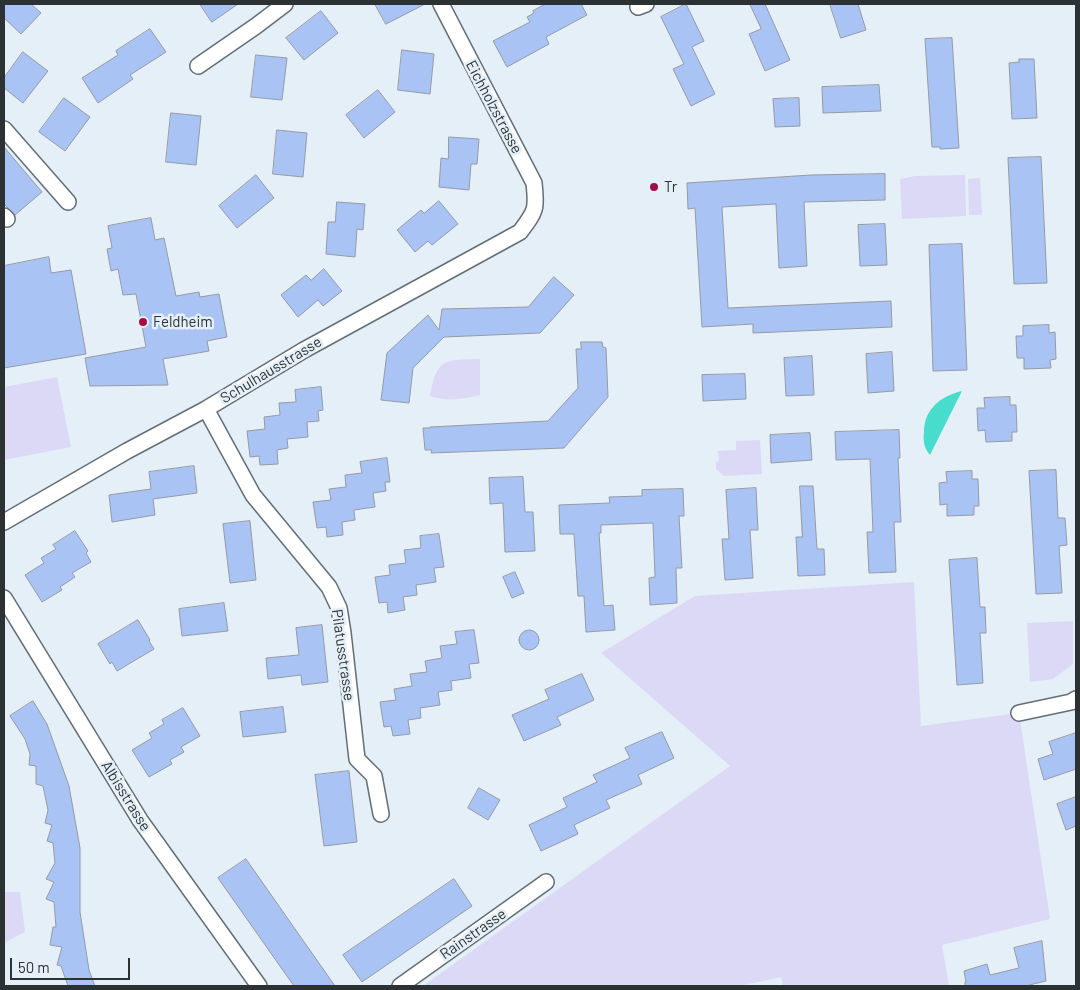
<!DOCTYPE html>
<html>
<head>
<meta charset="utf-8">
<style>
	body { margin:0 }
	#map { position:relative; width:1080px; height:990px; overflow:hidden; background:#e4eff7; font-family:Barlow,sans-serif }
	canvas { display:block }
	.frame { position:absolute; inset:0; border:5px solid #2c3134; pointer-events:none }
	.scale { position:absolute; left:10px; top:958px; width:120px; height:22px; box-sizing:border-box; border:2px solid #2c3134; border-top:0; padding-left:6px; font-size:15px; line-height:18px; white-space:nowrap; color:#2c3134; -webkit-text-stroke:4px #e4eff7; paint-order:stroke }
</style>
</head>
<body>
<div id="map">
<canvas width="1080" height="990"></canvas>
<div class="frame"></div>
<div class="scale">50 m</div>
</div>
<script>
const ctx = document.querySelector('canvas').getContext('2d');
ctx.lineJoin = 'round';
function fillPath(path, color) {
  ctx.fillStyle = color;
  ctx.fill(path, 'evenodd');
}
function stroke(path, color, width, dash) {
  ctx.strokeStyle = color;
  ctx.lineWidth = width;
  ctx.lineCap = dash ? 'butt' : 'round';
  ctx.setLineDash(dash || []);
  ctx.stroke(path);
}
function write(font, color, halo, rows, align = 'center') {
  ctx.font = font + ' Barlow,sans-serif';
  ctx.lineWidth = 5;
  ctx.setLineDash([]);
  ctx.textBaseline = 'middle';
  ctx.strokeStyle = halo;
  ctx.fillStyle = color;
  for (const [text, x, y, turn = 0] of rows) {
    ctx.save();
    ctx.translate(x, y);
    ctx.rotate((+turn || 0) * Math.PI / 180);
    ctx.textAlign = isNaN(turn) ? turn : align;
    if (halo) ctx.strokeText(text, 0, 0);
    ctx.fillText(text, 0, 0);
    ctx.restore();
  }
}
fillPath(new Path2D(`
	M965,175L966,216L902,219L900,179L915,176Z
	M980,178L982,215H969L968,179Z
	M480,359V395C463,399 447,402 430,396C437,358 444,360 480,359Z
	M57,377L71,447L4,460V387Z
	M760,440L762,474L724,476L716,469V462L719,461L718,451L736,450V441Z
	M914,582L921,726L1019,713L1050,919L942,945L949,986H783L781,977L739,986H423L730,766L601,653L695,596Z
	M1073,621V664L1053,679L1030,682L1027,623Z
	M4,892H20L25,932L4,943Z`), '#dcd9f7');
fillPath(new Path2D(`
	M962,391L930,455C924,448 923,441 924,432C924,409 941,396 962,391Z`), '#47dccc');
const building = new Path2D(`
	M4,4H31L41,13L21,34L4,18Z
	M200,4H238L212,22Z
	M375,4H425L386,24Z
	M546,4H581L587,15L546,37L549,44L507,67L493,41L530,22L527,17L534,13L533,11Z
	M686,4L704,41L692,47L715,94L691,106L673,69L684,64L661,17Z
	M750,4H765L790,60L765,71L749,34L761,29Z
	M830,4H858L866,30L841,38Z
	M321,11L338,33L304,60L286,38Z
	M150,29L166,52L130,75L133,79L98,103L82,78L118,55L116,51Z
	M952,38L959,148L940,149V147H932L925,39Z
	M402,50L434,54L430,94L398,90Z
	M23,52L48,71L23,103L4,88V78Z
	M256,55L287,58L282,100L251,97Z
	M1019,59H1034L1037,118L1012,119L1009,63L1019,62Z
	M879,85L881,111L823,113L822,87Z
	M378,90L395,112L364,138L346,115Z
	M64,98L90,117L65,151L39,132Z
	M799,98L800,126L775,127L773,99Z
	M171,113L201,116L196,165L166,162Z
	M277,130L307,133L303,177L273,174Z
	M449,137L479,139L477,164H471L469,190L439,187L441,158L448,159Z
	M4,147L42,192L15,215L4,204Z
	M1041,157L1047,283L1014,284L1008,158Z
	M885,174V200L804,202L807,266L779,268L776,204L722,207L728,308L891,301L892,327L753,333V324L702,327L695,208L688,209L687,183L811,175Z
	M256,175L274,198L237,228L219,206Z
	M439,201L458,224L432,245L428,241L415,252L397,230L421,210L424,213Z
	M337,202L365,204L363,230L357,229L355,257L326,254L328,222H335Z
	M151,218L155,240L164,238L176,296L199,292L200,297L219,294L227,337L207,341L209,351L163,359L168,385L90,386L85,358L146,347L136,294L123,295L118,269L111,271L107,249L112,248L108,226Z
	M885,224L887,265L860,266L858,225Z
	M962,244L967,370L933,371L929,245Z
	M49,257L51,273L71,270L86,354L4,368V266Z
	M324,269L342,291L323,306L318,300L298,317L281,295L306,275L311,280Z
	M554,277L574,295L540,333L444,337L413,368L409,403L381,400L387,353L428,315L439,330L442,309L528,307Z
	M1049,325V333L1055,332L1056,359L1050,360L1051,368L1024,369V358H1017L1016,336H1023V326Z
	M581,342H602L603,347L606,348L608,397L564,448L431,453L432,450H425L423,428H430V427L548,421L578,388L576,349H581Z
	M892,352L894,391L868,393L866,354Z
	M812,356L814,395L786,396L784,358Z
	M745,374L746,399L703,401L702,375Z
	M321,387L323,410L318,411L319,421L307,422L308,437L287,439L288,448L277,450L278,464L260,465L259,456L250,457L247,431L265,429L264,417L280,415L279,403L296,402L295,390Z
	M1010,397V405H1016L1017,432H1012V441L986,442L985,430L978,431L977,408H985L984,398Z
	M899,430L900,458H898L901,522H894L896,572L869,573L867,532H873L870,459L836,460L835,432Z
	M810,433L812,460L771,463L770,435Z
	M387,458L390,482H385L386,491L373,493L375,507L354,510L355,520L342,522L343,535L327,537L326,527L317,528L313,502L331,500L329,489L346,487L345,475L362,473L360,462Z
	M194,466L197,493L153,499L155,515L112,522L109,495L151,489L149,472Z
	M1056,470L1058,518H1065L1067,545L1059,546L1062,593L1036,594L1029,471Z
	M972,471V479H978L979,506H974V515L947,516V504L940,505L939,483L947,482L946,472Z
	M523,477L525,512H533L535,551L505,552L503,503L490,504L489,478Z
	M800,486H813L817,549H824L825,575L798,576L796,537H802Z
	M756,488L758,530H750L753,578L725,580L722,539H729L726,490Z
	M683,489L684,516H679L682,568H676L677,603L650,605L649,578L655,577L653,523L601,525V533H599L604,606L613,605L615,630L586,632L584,596H578L574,534H560L559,505L610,503L609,497L642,496V490Z
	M250,521L256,580L230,583L223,524Z
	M75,531L88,551L86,553L91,562L72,573L75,577L60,587L62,590L42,602L25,575L44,563L41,558L56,549L53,545Z
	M439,534L444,567L434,568L436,582L416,585L417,595L403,597L405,610L388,613L387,602L379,603L375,577L390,575L389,565L406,563L404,550L421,548L420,536Z
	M977,558L980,607H985L986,633H980L983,683L957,685L949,560Z
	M515,572L524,593L512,598L503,577Z
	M224,603L228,631L182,636L179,609Z
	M138,620L150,640L149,641L154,649L117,671L112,662L110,664L98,644Z
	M322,625L328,682L302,685L301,675L268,679L266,658L299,655L296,628Z
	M474,630L479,663L469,664L471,678L451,681L452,690L438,692L440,705L420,708L421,718L408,720L410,734L393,736L391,726L384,727L380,702L396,700L394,689L412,686L410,674L427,672L425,661L442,658L440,646L457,644L455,632Z
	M519 640a10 10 0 1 1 20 0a10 10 0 1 1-20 0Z
	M582,674L594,700L557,717L561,725L524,741L512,715L549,699L545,690Z
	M33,701L47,724L69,786L80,848V912L89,970L95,986H68L61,966L57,965L62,947L50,945L53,927H56L54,902L46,899L54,882L46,879L55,863L53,843L47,841L52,825L45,823L48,810L43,786L36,784V766L29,765L30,754L25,739L10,716Z
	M283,707L286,732L243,737L240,712Z
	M183,708L200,736L181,747L184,752L170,760L172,764L149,777L132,750L152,738L149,733L164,724L162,720Z
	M662,732L674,758L638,775L642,784L606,800L610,808L574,825L578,834L541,851L529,825L567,807L563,798L597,782L593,775L630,758L625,748Z
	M1076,733V769L1044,780L1038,759L1053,754L1049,742Z
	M349,771L357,842L324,846L315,775Z
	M479,788L500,800L488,820L468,808Z
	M1076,797V826L1066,830L1057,804Z
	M246,859L335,986H294L218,878Z
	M454,879L472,906L362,982L343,955Z
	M1042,941L1046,981L1025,986H965V982H966L964,971L987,964L990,975L1019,968L1014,948Z`);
fillPath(building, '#a9c3f4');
stroke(building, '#959aa5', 1);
const minor = new Path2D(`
	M638,7L646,4
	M198,66L256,26L285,4
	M4,129L68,202
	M4,216L7,219
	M206,409L253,495L329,587L339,608L343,633L357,759L374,776L381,814
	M4,522L127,451L206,409L304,350L520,232C536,211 537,209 534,183L441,4
	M4,598L140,820L259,986
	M1019,713L1071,702L1076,699
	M400,986L546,882`);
stroke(minor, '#646e75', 18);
stroke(minor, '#fff', 15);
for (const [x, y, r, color] of [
	[654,187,5,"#a40c46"],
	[143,322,5,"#a40c46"]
]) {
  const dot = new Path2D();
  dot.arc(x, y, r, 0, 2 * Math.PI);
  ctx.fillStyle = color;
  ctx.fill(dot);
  stroke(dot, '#e4eff7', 2);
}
write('15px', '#2c3134', '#e4eff7', [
	["Eichholzstrasse",494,107,62],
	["Schulhausstrasse",271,370,-31],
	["Pilatusstrasse",343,655,82],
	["Albisstrasse",126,796,58],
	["Rainstrasse",473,934,-35]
]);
write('15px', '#2c3134', '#e4eff7', [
	["Tr",664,187],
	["Feldheim",153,322]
], 'left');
</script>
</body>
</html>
